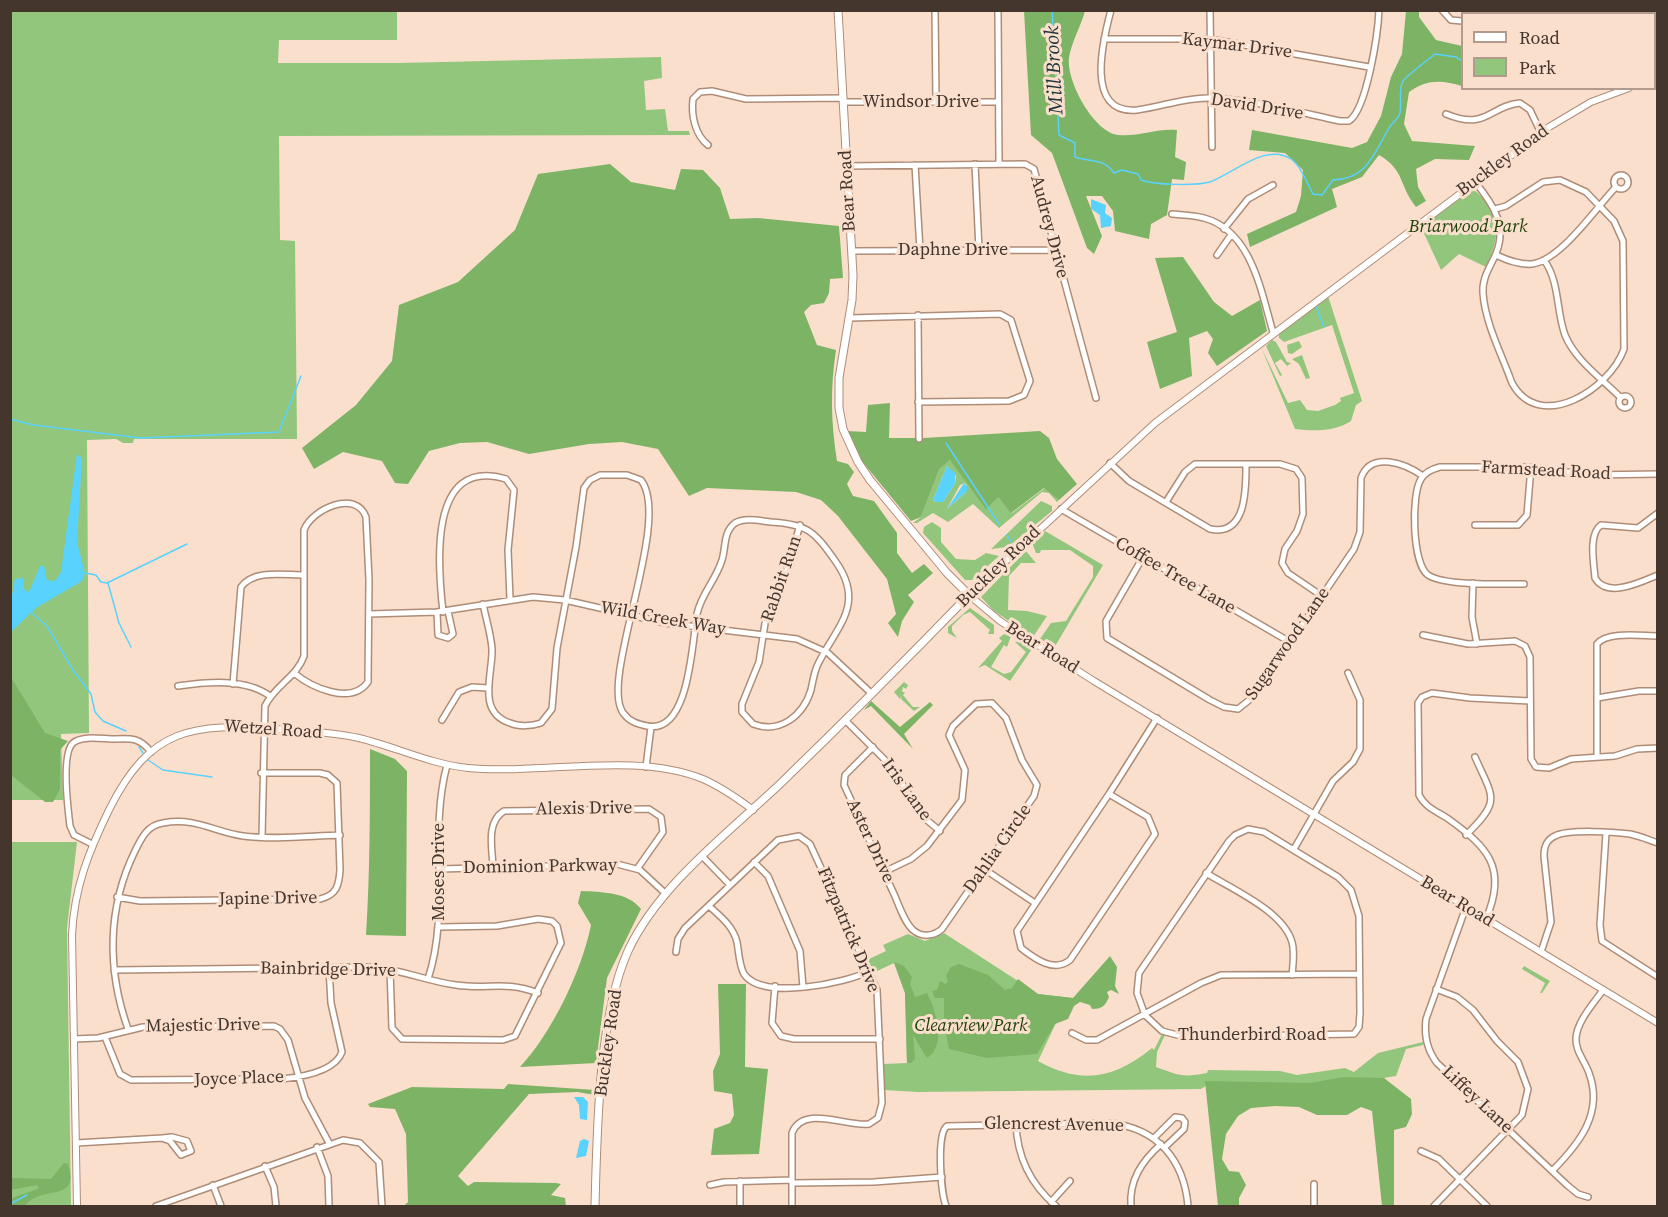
<!DOCTYPE html>
<html>
<head>
<meta charset="utf-8">
<style>
	body { margin:0 }
	#map { position:relative; width:1668px; height:1217px; overflow:hidden; background:#fbdfcd; font-family:"Source Serif 4",serif }
	canvas { display:block }
	.frame { position:absolute; inset:0; border:12px solid #44362d; pointer-events:none }
	.legend { position:absolute; left:1461px; top:12px; width:195px; height:78px; box-sizing:border-box; background:#fbdfcd; border:2px solid #b29b8d; margin:0; padding:8px 10px; list-style:none; font-size:18px; color:#44362d }
	.legend li { display:flex; align-items:center; gap:12px; height:30px }
	.legend b { width:30px; border:2px solid #b29b8d }
</style>
</head>
<body>
<div id="map">
<canvas width="1668" height="1217"></canvas>
<div class="frame"></div>
<ul class="legend">
<li><b style="height:8px;background:#fff"></b>Road</li>
<li><b style="height:16px;background:#92c67c"></b>Park</li>
</ul>
</div>
<script>
const ctx = document.querySelector('canvas').getContext('2d');
ctx.lineJoin = 'round';
function fillPath(path, color) {
  ctx.fillStyle = color;
  ctx.fill(path, 'evenodd');
}
function stroke(path, color, width, dash) {
  ctx.strokeStyle = color;
  ctx.lineWidth = width;
  ctx.lineCap = dash ? 'butt' : 'round';
  ctx.setLineDash(dash || []);
  ctx.stroke(path);
}
function write(font, color, halo, rows, align = 'center') {
  ctx.font = font + ' "Source Serif 4",serif';
  ctx.lineWidth = 6;
  ctx.setLineDash([]);
  ctx.textBaseline = 'middle';
  ctx.strokeStyle = halo;
  ctx.fillStyle = color;
  for (const [text, x, y, turn = 0] of rows) {
    ctx.save();
    ctx.translate(x, y);
    ctx.rotate((+turn || 0) * Math.PI / 180);
    ctx.textAlign = isNaN(turn) ? turn : align;
    if (halo) ctx.strokeText(text, 0, 0);
    ctx.fillText(text, 0, 0);
    ctx.restore();
  }
}
fillPath(new Path2D(`
	M10,11H397V40H279L278,63H399L661,57L662,78L644,81L646,110L665,109L668,131H689L690,135L279,136L280,240L295,241L297,439H134L133,443H123L116,439L87,440L89,733L61,734L63,800H11Z
	M1473,189C1502,213 1501,236 1486,267L1459,254L1441,270L1421,227Z
	M1328,296L1362,401L1356,405L1351,421C1334,432 1315,431 1295,429L1261,347L1288,403L1300,400L1307,410L1318,411L1335,405L1341,401L1340,398L1354,393L1332,325L1284,342L1279,338V333Z
	M1272,340L1276,342L1287,362L1291,363L1287,366L1281,359L1275,363L1282,375L1280,376L1266,346Z
	M1299,341L1302,347L1292,354L1288,353L1287,345Z
	M1302,355L1310,378L1306,379L1299,364L1292,359Z
	M950,460L998,497L1012,513L1045,488L1059,500L1057,502L1049,493L1042,492L999,528L973,504L948,522L933,513L917,523H913L921,517L939,468ZM947,466L956,476L955,484L943,502H936L933,500ZM965,483L967,486L966,492L947,509L960,485Z
	M1041,501L1052,506V511L1008,547L991,549Z
	M932,522L941,528V542L956,559L975,560L986,553L999,556L972,580H965L923,533L924,527Z
	M1045,531L1103,565L1054,648L1040,639L1051,623L1066,621L1093,577V566L1070,550H1041L1040,553H1036L1032,543Z
	M1026,551L1036,563H1021L1009,576L1008,610L1027,611L1047,616L1033,637L994,611L981,597Z
	M970,608L994,625V634H988L990,630L970,612L963,615L952,626V631L957,638L948,633V627Z
	M1004,634L1011,636L1007,647L1004,645L991,667L1004,674L1011,672L1026,652L1015,642L1019,641L1032,649L1010,681L985,665L978,668L1002,641L999,638Z
	M904,682L908,685L906,689L903,687L902,692H905L903,695L913,707H920L914,711L901,699L902,695L900,699L894,692Z
	M11,842H77L67,928L71,1206H11Z
	M944,933L1038,994L1073,998L1055,1025L1038,1061C1081,1085 1114,1079 1152,1048L1154,1050L1162,1034L1165,1035L1157,1052L1156,1067C1179,1075 1181,1078 1207,1073L1208,1070L1280,1071L1297,1075L1345,1068L1354,1072L1378,1053L1423,1042V1045L1406,1049L1396,1076C1334,1087 1272,1085 1209,1084L1201,1089L918,1092L884,1090L883,1064L907,1063L905,993L894,963L873,973L867,960L886,951L883,945L908,934L925,941Z
	M1524,966L1550,981L1542,993H1540L1545,983L1522,969Z`), '#92c67c');
fillPath(new Path2D(`
	M1539,10H1623V11L1621,14L1537,13Z
	M1024,11H1085C1081,26 1071,43 1069,58C1066,81 1094,132 1118,135C1139,137 1157,128 1177,130L1175,157L1186,162L1184,180L1172,179L1167,215L1151,224L1149,239L1115,231L1113,211L1102,196H1086L1102,236L1094,254L1087,248L1052,153L1031,135Z
	M1406,11H1419V17L1436,40L1462,46V86C1442,80 1427,79 1409,92L1404,124L1412,141L1475,146L1469,160L1435,159L1416,169L1418,187L1426,201L1416,207C1399,186 1405,170 1379,155L1362,177L1332,189L1337,207L1250,247L1247,234L1296,212L1301,196L1303,170L1285,153L1249,150L1252,130L1352,148L1367,142L1381,116L1391,77L1402,54Z
	M610,164L631,182L675,190L681,169L703,170L720,188L730,219L758,218L839,226L843,278L830,279L829,293L824,303L811,305L804,312L817,345L836,350C830,389 831,423 837,461L848,464L854,472L847,484L853,496L874,501L897,533V553L912,573L924,564L933,573L908,595L914,602L902,621L898,637L888,623L896,614L887,579L838,516L821,500L796,492L707,488L689,496L658,449L622,442L589,444L529,454L487,442L460,443L429,451L408,484L395,483L382,461L343,452L314,469L302,448L356,405L392,361L399,305L458,282L515,230L538,174Z
	M1183,257L1214,302L1232,316L1260,300L1267,331L1217,366L1208,353L1213,339L1207,331L1189,338L1192,376L1160,389L1147,342L1177,332L1155,258Z
	M890,403L889,438H924L1040,431L1049,438L1057,459L1077,484L1059,500L1044,488L1011,513L998,497L986,509L950,460L939,469L921,517L911,521L861,460L847,431L866,432L868,405Z
	M11,677L45,733L68,741L60,750V789L53,802H45L11,775Z
	M871,701L900,727L930,702L933,705L904,734L913,749L871,706L864,710Z
	M370,749L395,759L407,771L406,936L366,935C370,873 370,811 370,749Z
	M581,891C602,892 628,892 641,909L607,978L596,1063L520,1067C552,1033 582,970 591,925L578,903Z
	M1110,956L1117,967L1115,986L1119,994L1111,990L1107,992L1109,997C1105,1006 1102,1009 1092,1009L1090,1005L1080,1002L1074,1006L1068,1019L1055,1024L1037,1054L987,1058L949,1049L944,1023V998H935L932,991L937,990L940,981L945,984L948,982L946,976L951,967L959,964L988,975L1005,990L1012,988L1018,979L1038,994L1073,998Z
	M894,962L904,966L912,977L910,984L915,997L927,993C936,1010 947,1046 927,1058L913,1035L915,1059L911,1063H907L905,993Z
	M718,984H746L745,1067L768,1069L759,1154L711,1155L714,1129L730,1123L734,1115L732,1094L714,1091L713,1071L720,1054Z
	M1344,1077L1384,1078L1411,1099L1412,1114L1406,1127L1394,1130V1206H1382L1372,1111L1361,1107L1347,1115H1317L1299,1107L1275,1106L1251,1108L1238,1116L1226,1134L1222,1159L1229,1171L1239,1172L1246,1185L1239,1198V1206H1218L1205,1081L1310,1083Z
	M508,1084L595,1090V1095L577,1092L529,1094L458,1176L468,1186L474,1182L556,1183L561,1184L551,1195L565,1198L566,1206H404L408,1202L406,1134L395,1109L370,1107L368,1104L412,1087L504,1089Z
	M64,1163L68,1164C81,1204 41,1184 25,1206H11V1199C20,1194 32,1192 39,1188L37,1185L11,1190V1178L51,1179Z`), '#7cb365');
fillPath(new Path2D(`
	M1091,199L1106,205L1105,213L1112,218L1111,226L1101,228L1100,215L1091,209Z
	M77,454L82,458L77,542L85,573L82,581L36,608L11,632V600L15,579L23,578L24,589L29,592L40,566H44L47,580L55,581L61,572Z
	M947,466L955,473V484L943,502H936L933,500Z
	M964,483L967,486V491L947,509Z
	M574,1097H583L588,1102L587,1120L580,1119L579,1105Z
	M584,1139L589,1141L586,1156L576,1158L580,1141Z`), '#59d2fd');
stroke(new Path2D(`
	M1052,10L1059,135L1075,143V157C1090,162 1104,158 1114,173L1122,170L1138,174L1141,180C1155,185 1195,186 1210,182C1233,174 1266,142 1291,159C1301,166 1307,183 1313,194L1322,195L1333,180C1367,179 1374,154 1389,128C1392,122 1398,120 1400,113C1402,103 1398,90 1403,81C1405,77 1429,59 1435,54L1456,57L1462,61
	M1595,14L1597,10
	M1316,306L1324,327
	M10,419L33,425L141,438L279,432L301,376
	M946,443L999,524
	M1007,535L1011,542
	M85,573L96,575L101,582L107,583L187,544
	M108,583L119,623L131,647
	M31,612L47,626L73,670L91,694L95,712L103,721L126,731
	M139,747L143,753
	M148,760L163,770L212,777
	M10,1204L27,1195`), '#59d2fd', 1.5);
const minor = new Path2D(`
	M935,10L936,101
	M998,10L999,163
	M1111,10C1103,40 1084,115 1137,110C1161,107 1186,97 1210,98C1254,100 1298,112 1340,121H1349C1367,109 1378,33 1379,10
	M1210,10L1212,147
	M1442,10L1451,20L1462,21
	M1504,14L1507,10
	M1104,39H1210L1369,67
	M843,102H998
	M1446,114C1487,131 1489,106 1520,103L1530,110L1541,133
	M708,145C695,135 691,115 693,99L700,92L712,91L746,99L843,98
	M975,164L979,250
	M915,165L920,250
	M847,166L1025,164L1034,169L1096,398
	M1614 182a7 7 0 1 1 14 0a7 7 0 1 1-14 0Z
	M1475,182C1494,205 1509,228 1494,258C1488,270 1482,280 1483,293C1485,323 1502,355 1512,383C1540,434 1610,389 1624,349L1623,241L1614,221L1586,192L1560,180L1543,182L1506,206L1495,209
	M1172,214C1182,215 1194,215 1204,218C1252,231 1261,292 1273,332
	M1224,229L1248,199L1273,185
	M852,251L1055,250
	M1217,255L1231,235
	M1496,255C1507,260 1519,265 1532,264C1561,260 1595,209 1615,188
	M1544,260C1560,282 1556,311 1565,335C1575,360 1602,379 1620,397
	M918,315L919,439
	M849,318L1000,314L1011,320L1030,381L1024,395L1009,401L918,402
	M1619 402a6 6 0 1 1 12 0a6 6 0 1 1-12 0Z
	M1110,463L1129,481L1210,529C1247,537 1246,488 1246,464
	M1166,502L1185,472L1195,464H1280L1296,469L1302,478L1303,514L1297,531L1285,549L1282,563L1288,573L1322,596
	M1061,509L1290,642
	M1658,513L1638,528L1601,525C1588,534 1594,564 1595,578C1607,599 1641,582 1658,575
	M1475,525H1518L1527,515L1531,467
	M1143,557L1106,621L1107,638L1210,700L1224,707L1238,709L1253,697L1354,549L1360,532L1361,478C1371,450 1406,464 1423,476
	M1473,583L1472,617L1477,644
	M1524,584C1503,584 1444,586 1428,575C1412,564 1411,494 1421,479C1425,472 1432,469 1440,467H1531L1589,475L1658,474
	M483,604C486,619 491,634 492,649C493,674 476,712 510,723C519,727 532,726 541,723L552,709L557,648L576,547L584,488L590,480L600,475H627L641,480C673,521 597,683 624,714C630,722 638,724 647,726C690,735 692,641 697,614C701,594 716,580 722,560C726,548 723,532 735,523C745,517 761,521 771,522C808,524 815,532 836,562C866,605 836,627 818,664C814,672 813,681 811,690C803,716 780,734 753,724L742,712V704L759,662L766,617L782,586L800,525
	M437,612L438,635L448,638L453,634L448,611
	M443,612C438,568 427,455 506,479L514,490L508,550L510,599
	M369,614L437,612L533,597L565,600L665,623L797,639L828,653L871,693
	M1423,635L1468,644L1515,641L1525,646L1530,657L1531,759L1536,767L1549,768L1571,759L1615,756L1637,749L1658,748
	M233,684L241,587C254,569 284,575 304,575
	M178,686C207,682 245,678 270,696
	M1597,698L1639,691H1658
	M442,720L459,692L472,687L488,688
	M845,720L892,767L922,816L940,831
	M873,747L845,775L844,785C861,821 877,858 894,894C899,905 904,922 913,930C922,938 934,936 942,929L1034,796L1037,785L1022,760L1006,718L992,703L976,704L953,726L949,735L965,770L962,800L927,846L911,859L884,872
	M1597,757V644C1607,631 1642,636 1658,636
	M646,767L651,727
	M1109,794L1148,817L1155,834L1070,960C1054,973 1035,959 1021,948L1017,931L1109,794L1157,718
	M1248,829L1264,832L1338,877L1351,890L1359,916L1360,1013L1359,1027L1354,1034L1185,1037L1162,1031L1145,1015L1137,993L1139,973L1229,841L1235,835Z
	M1606,833L1600,925L1602,941L1658,977
	M1466,835C1502,800 1493,798 1475,757
	M262,837L265,706C275,685 297,677 304,656V530C312,509 356,489 366,517L369,580L368,682C351,706 311,687 294,673
	M92,844L74,835L70,826C68,810 61,754 73,743C82,735 103,739 114,739C132,738 140,738 151,752
	M1294,849L1333,781L1353,762L1360,749V700L1348,673
	M703,857L730,885
	M754,862L768,876L800,951L803,987
	M493,866C492,847 486,822 504,811L649,809L661,817L663,832L637,869
	M440,869L617,864L640,870L666,894
	M984,869L1035,903
	M1206,873C1232,889 1283,911 1292,942C1295,952 1293,964 1292,975
	M117,897L140,901L320,899C337,895 339,885 340,870L337,783L328,775L320,773H261
	M709,906C721,917 733,926 737,942C739,953 739,965 744,974C762,1001 846,983 870,971
	M1466,907L1426,1019C1424,1035 1427,1050 1437,1063L1567,1185L1578,1194L1588,1197
	M1486,919C1508,868 1488,847 1447,818C1436,811 1425,807 1419,795L1418,703L1422,697L1432,693L1470,698L1530,701
	M676,952L678,939L685,928L778,840L799,836L810,844L877,990L882,1103L878,1118L869,1124C846,1127 803,1104 792,1133V1206
	M1541,952L1551,922L1544,856C1544,847 1546,840 1555,836C1568,829 1615,832 1630,834C1640,836 1649,840 1658,843
	M390,969L392,1028L402,1039L503,1040L515,1036L561,943L557,926L552,921L538,919L497,926L440,927
	M114,970L369,967C402,969 425,981 456,985C488,990 504,980 538,993
	M428,979C451,909 428,835 447,765
	M775,986L772,1023L781,1036L794,1039H880
	M128,1029C107,970 107,908 135,851C141,839 147,825 163,823C197,817 213,832 243,836C274,840 308,836 340,835
	M1072,1033L1086,1040H1097L1201,983L1221,975L1359,974
	M105,1037L120,1074L131,1080L282,1079C301,1077 335,1072 342,1052L331,1003L329,968
	M74,1039L98,1038L143,1027L274,1026L280,1029L288,1040L305,1098L329,1143
	M1016,1123C1017,1157 1030,1184 1056,1206
	M1154,1138L1175,1117L1182,1118L1185,1122L1184,1129L1165,1147
	M76,1143L162,1138L170,1141L181,1155L191,1151L187,1141L172,1137L162,1138
	M317,1147L328,1176L329,1206
	M1421,1151L1439,1159L1487,1206
	M265,1166L274,1187L276,1206
	M1552,1171C1579,1144 1604,1113 1589,1073C1585,1061 1575,1051 1576,1038C1577,1021 1594,1003 1603,990
	M740,1181V1206
	M792,1183L874,1182L942,1177
	M1314,1184V1206
	M213,1185L221,1206
	M710,1185L724,1182L792,1180
	M1051,1202L1070,1181
	M156,1206L343,1140L360,1143L379,1162L382,1206
	M946,1206C941,1193 936,1134 947,1126L1111,1123C1158,1129 1184,1160 1188,1206
	M1131,1206C1129,1180 1142,1161 1161,1144
	M1434,1206L1522,1115L1528,1089L1518,1062L1497,1041L1473,1010L1457,997L1436,989`);
const tertiary = new Path2D(`
	M1654,83H1658
	M1629,88L1591,102L1549,127L1155,423L969,595L1000,621L1094,681L1658,1023
	M77,1206L72,935C74,888 89,851 109,810C150,727 193,723 277,729C304,731 332,732 359,738C396,747 430,764 468,768C540,775 635,751 703,779C721,787 737,798 753,810`);
const secondary = new Path2D(`
	M595,1206C597,1133 598,1018 628,951C658,886 728,833 780,784C844,722 907,659 969,595L947,573L870,480L858,462L843,429L839,408V378L852,300L853,275L838,10`);
stroke(minor, '#ae8d78', 8);
stroke(tertiary, '#ae8d78', 8);
stroke(secondary, '#ae8d78', 9);
stroke(minor, '#fff', 5);
stroke(tertiary, '#fff', 6);
stroke(secondary, '#fff', 7);
write('18px', '#44362d', '#fbdfcd', [
	["Kaymar Drive",1237,46,7],
	["Windsor Drive",921,102],
	["David Drive",1257,107,9],
	["Buckley Road",1503,161,-36],
	["Bear Road",848,191,-93],
	["Audrey Drive",1049,227,75],
	["Daphne Drive",953,250],
	["Farmstead Road",1546,471,3],
	["Buckley Road",999,567,-44],
	["Coffee Tree Lane",1175,576,30],
	["Rabbit Run",782,579,-71],
	["Wild Creek Way",663,619,10],
	["Sugarwood Lane",1288,644,-55],
	["Bear Road",1042,648,32],
	["Wetzel Road",273,730,4],
	["Iris Lane",906,790,54],
	["Alexis Drive",584,809,-1],
	["Aster Drive",870,841,65],
	["Dahlia Circle",998,849,-55],
	["Dominion Parkway",540,867,-1],
	["Moses Drive",439,872,-90],
	["Japine Drive",268,899,-1],
	["Bear Road",1457,902,31],
	["Fitzpatrick Drive",848,930,67],
	["Bainbridge Drive",328,970,1],
	["Majestic Drive",203,1026,-1],
	["Thunderbird Road",1252,1035],
	["Buckley Road",609,1043,-82],
	["Joyce Place",239,1079,-2],
	["Liffey Lane",1477,1100,43],
	["Glencrest Avenue",1054,1125,1]
]);
write('italic 18px', '#1f420b', '#fbdfcd', [
	["Briarwood Park",1468,227],
	["Clearview Park",971,1026]
]);
write('italic 20px', '#1e333b', '#fbdfcd', [
	["Mill Brook",1055,70,-93]
]);
</script>
</body>
</html>
